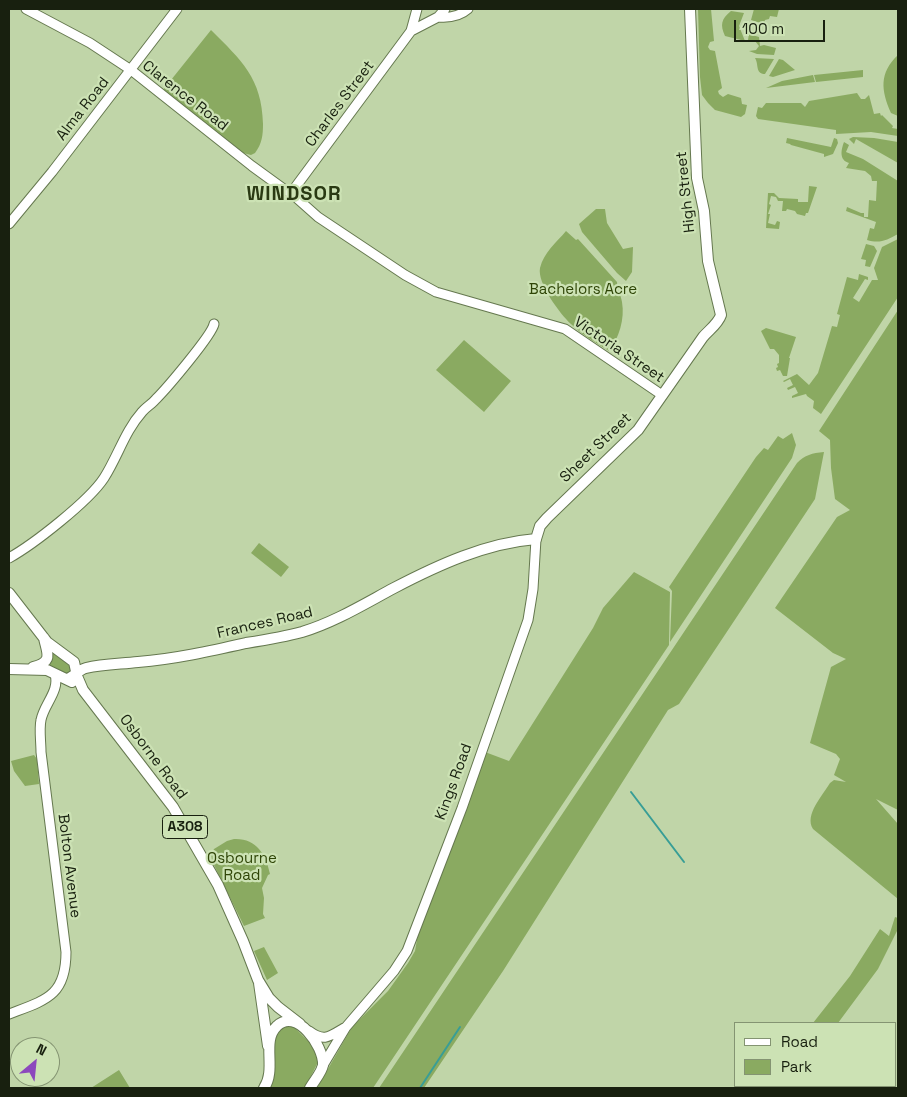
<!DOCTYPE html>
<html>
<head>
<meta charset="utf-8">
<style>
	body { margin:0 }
	#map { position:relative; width:907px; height:1097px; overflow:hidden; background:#c0d5a8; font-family:"Space Grotesk",sans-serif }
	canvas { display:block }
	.frame { position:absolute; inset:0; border:10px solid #18200f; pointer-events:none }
	.legend { position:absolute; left:734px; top:1022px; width:162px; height:65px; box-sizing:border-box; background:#cce2b4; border:1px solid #849472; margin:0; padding:6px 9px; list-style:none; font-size:15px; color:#18200f }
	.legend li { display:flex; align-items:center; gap:10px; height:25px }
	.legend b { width:25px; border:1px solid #849472 }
	.north { position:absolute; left:10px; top:1037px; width:50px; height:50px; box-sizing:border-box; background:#cce2b4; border:1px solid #849472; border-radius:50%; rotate:28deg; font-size:14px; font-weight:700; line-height:20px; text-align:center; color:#18200f }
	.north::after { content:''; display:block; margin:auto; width:18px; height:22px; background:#8c48bd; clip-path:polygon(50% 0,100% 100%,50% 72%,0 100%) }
	.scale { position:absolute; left:734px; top:20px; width:91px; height:22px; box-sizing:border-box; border:2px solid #18200f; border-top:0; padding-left:6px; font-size:15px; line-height:18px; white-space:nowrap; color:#18200f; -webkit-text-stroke:4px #cce2b4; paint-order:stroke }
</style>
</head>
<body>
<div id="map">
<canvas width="907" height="1097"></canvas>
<div class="frame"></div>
<ul class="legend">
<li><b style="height:6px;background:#fff"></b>Road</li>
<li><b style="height:14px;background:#8aaa61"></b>Park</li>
</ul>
<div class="north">N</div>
<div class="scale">100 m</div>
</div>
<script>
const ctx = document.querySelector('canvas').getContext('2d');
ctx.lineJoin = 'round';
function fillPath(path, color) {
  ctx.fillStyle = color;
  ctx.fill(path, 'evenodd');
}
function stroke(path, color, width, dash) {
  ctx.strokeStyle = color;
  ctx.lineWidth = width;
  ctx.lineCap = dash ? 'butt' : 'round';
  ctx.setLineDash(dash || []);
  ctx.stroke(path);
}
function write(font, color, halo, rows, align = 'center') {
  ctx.font = font + ' "Space Grotesk",sans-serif';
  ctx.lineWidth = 4.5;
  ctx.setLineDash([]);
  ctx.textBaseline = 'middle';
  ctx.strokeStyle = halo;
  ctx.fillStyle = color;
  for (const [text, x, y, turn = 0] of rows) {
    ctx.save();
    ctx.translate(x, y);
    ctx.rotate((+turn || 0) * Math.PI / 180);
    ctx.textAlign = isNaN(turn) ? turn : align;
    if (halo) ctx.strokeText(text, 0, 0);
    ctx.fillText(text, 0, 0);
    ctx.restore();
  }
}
fillPath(new Path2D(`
	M698,9H711L714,41L710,42L708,47L710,50L715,51L722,88L718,91L719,94L723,97L728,94L741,98L742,104L747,105L745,114L741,117L715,110L708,103L702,95L700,77Z
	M754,9H779L777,17L770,16L769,19L765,20L764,24L751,20Z
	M731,11L744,13L739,26L745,41L725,36C720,25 721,19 731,11Z
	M211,30C241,60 262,78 263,124C263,135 262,144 255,153L251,155L243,153L163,90Z
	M749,34L759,37L760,46L764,45L776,48L774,55L757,54L749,51L756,50L759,46L755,41L748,40Z
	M898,55V116L891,113C881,90 879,73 898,55Z
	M755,58L774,59L765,74C755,74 759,64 755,58Z
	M779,59L783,60L795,70L773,77L769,76Z
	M863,70V77L816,82L814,75Z
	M813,75L815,82L766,88L782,81Z
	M857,93L861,99H865L869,95L874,114L880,113L881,116L882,115L893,126L892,128L898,129V136L871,132L836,134V130L758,119L756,116L758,107L762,108L766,103H801L805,107L809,101Z
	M853,137L874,138L898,142V163L856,139L854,144L849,139Z
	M787,138L831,147L834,138L837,139L838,143L833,154L824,157V154L791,145L790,144L786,143Z
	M844,142L849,145L846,152L863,159L898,181V234C887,240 880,244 867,240L870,228L874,229L876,222L846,211L847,207L861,213H864V217H868L869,200L876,201L877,181H872L871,176L865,171L846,168L849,163C839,160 841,150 844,142Z
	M809,186L817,187L808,213H806L805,216L797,214L795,211L787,209L786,211H782L783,201H778L776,197L771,196L769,204L771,205L768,214H770L768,223L775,225L777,221L780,222L779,229L766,228L768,193H774L779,198L798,199V202H808Z
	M596,209H605L607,223L623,249L633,247L632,272L626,281L617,273L582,232L579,224Z
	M566,231L576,240L578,239L617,282C617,290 621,295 622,302C625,319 619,338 609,351C597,343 582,335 571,324C560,314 537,283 540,268C544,252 556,243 566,231Z
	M898,239V297L821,414L813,408L814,401L807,396L806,394L792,398V396L798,393L795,387L788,390L787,388L793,385L790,379L784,382L783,381L797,374L809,385L818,373L832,326L837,327L840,315L837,314L847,277L858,280L859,274L868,277V280L865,279L853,298L859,302L872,280H878L874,268L882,247Z
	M866,244L874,246L877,251L870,267L865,266L866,260L861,259Z
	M898,310V810L876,799L898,824V899L813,829C804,815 823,795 830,783L834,780L846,782L834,775L840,759L836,754L810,743L831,667L846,659L833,653L775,608L837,517L850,510L835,499L831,468L830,440L819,431Z
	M766,328L796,337L789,358H790L787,376H783L780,370L777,371L776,368L778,367L777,364L779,363V355L774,349H770L761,331Z
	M464,340L511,381L484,412L436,370Z
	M792,433L796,445L792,458L670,642L672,591L669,587L756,457L764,448L768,450L778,436L783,439Z
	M824,452L815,499L679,704L668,710L503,971L424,1088H379L797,463C805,455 812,453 824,452Z
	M259,543L289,567L281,577L251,553Z
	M634,572L670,592L669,645L373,1088H317L352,1027L388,991L408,963L415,951L418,934L465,809L474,789L485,752L509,761L593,628L603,608Z
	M52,651L70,659L71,671L67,674L47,665Z
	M34,755L37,759L39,784L25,786L14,771L11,761Z
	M234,839C256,838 266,854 270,874L268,875L262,888L264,898L263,914L265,918L244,926L212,861L211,856L214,849L227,841Z
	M895,917L898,918V929L878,969L838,1023H813L850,976L880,929L889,936Z
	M264,947L278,973L267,980L254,951Z
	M292,1025L314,1047L319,1060L305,1088H268L273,1079L275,1066L273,1043L279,1027Z
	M119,1070L130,1088H91Z`), '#8aaa61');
stroke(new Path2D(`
	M631,792L684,862
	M420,1088L460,1027`), '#389e96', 2);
const minor = new Path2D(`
	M26,9L90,43L131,70L252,166L285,190L291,193L318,217L405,275L436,292L565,329L662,395
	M438,17C449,18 459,17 468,9
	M411,31L438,17L445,9
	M291,193L411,31L417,9
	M9,224L52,172L177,9
	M9,558C34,544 89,501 104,478C118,456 125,431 142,412C146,407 152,404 156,399C167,388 212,335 214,324
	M9,1014C46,1000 66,996 66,952L41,752C41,742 39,729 41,720C44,704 60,691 55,674
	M309,1031C324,1042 329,1037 344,1028
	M322,1067L346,1027L394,971L407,951L462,808L528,620L533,589L536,539`);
const major = new Path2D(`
	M9,593L47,642L74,662L77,676L83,690L173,807L218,885L243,941L258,980L269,998L278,1007L300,1024
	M33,667C54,662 47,653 44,638
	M9,669L47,670L72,682
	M67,679C74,677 78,670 86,668C103,664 121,664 138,662C175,659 211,651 246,643C265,640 284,637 302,632C335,622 364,604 394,588C438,565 486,543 536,539L540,526L547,518L638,430L703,337C709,330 718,324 721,315L708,261L704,211L697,178L690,9
	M259,983L268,1046
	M264,1088C277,1069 261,1041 277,1026C296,1007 324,1046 323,1065C322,1072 314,1081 310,1088`);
stroke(minor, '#65784f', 11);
stroke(major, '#65784f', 12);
stroke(minor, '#fff', 9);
stroke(major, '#fff', 10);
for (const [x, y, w] of [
	[185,827,45]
]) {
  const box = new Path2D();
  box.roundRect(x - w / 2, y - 11.5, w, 23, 4);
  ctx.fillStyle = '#cce2b4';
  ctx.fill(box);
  stroke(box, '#18200f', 1);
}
write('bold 14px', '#18200f', null, [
	["A308",185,827]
]);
write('15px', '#18200f', '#cce2b4', [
	["Clarence Road",185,96,38],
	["Charles Street",340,104,-53],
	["Alma Road",83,109,-52],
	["High Street",686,192,-96],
	["Victoria Street",619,350,34],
	["Sheet Street",596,448,-44],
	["Frances Road",265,623,-13],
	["Osborne Road",153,757,53],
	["Kings Road",454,782,-70],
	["Bolton Avenue",69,866,83]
]);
write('15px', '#2f4507', '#cce2b4', [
	["Bachelors Acre",583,290],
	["Osbourne",242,859],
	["Road",242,876]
]);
ctx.letterSpacing = '1px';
write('bold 20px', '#2a3a13', '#cce2b4', [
	["WINDSOR",294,195]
]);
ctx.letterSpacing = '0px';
</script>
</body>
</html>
